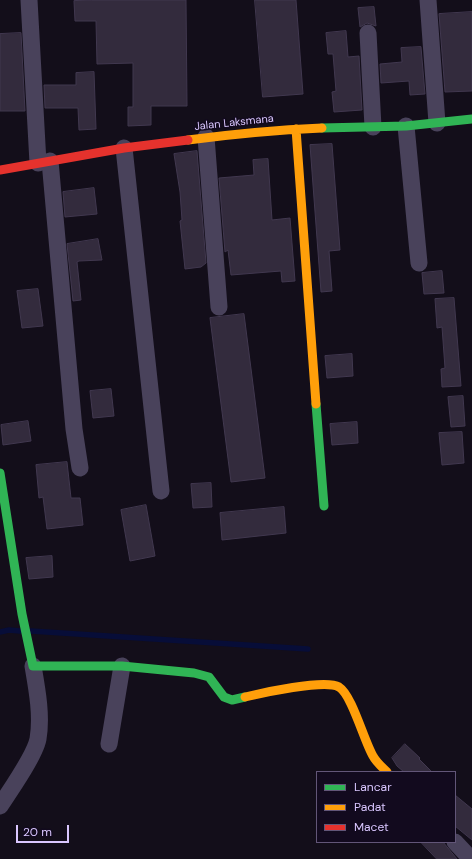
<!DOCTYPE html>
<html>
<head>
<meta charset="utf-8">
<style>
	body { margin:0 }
	#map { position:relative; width:472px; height:859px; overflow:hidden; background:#130e1a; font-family:"DM Sans",sans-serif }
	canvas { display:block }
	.legend { position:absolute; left:316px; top:771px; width:140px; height:72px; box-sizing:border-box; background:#120a1e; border:1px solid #625678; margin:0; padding:5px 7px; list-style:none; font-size:12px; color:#dac7ff }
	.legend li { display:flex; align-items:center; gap:8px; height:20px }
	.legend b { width:20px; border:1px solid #625678 }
	.scale { position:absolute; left:16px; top:825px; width:53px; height:18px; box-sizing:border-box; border:2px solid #dac7ff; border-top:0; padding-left:5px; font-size:12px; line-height:14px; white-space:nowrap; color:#dac7ff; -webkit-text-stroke:3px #120a1e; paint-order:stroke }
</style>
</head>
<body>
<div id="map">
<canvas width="472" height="859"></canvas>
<ul class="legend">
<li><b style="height:5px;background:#30b455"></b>Lancar</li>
<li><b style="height:5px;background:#ff9f0a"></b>Padat</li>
<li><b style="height:5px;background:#e5322d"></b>Macet</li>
</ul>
<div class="scale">20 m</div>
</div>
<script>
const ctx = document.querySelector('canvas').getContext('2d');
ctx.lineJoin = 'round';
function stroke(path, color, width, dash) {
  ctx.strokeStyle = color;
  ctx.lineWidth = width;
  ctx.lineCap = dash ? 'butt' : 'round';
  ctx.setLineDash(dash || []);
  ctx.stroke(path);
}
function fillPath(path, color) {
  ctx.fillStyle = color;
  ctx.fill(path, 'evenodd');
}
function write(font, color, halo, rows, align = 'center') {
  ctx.font = font + ' "DM Sans",sans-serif';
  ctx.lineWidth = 3;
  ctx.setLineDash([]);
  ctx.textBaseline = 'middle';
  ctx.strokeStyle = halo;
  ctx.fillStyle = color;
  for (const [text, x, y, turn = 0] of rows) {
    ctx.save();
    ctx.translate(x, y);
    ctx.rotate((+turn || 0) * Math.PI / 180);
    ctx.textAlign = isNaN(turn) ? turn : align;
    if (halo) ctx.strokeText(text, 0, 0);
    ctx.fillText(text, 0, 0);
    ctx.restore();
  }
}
stroke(new Path2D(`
	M31,631L308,649
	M0,632L9,630L20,631`), '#070d38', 5.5);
const building = new Path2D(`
	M92,0H186L187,106H151V125L128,126V107H133V63L97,64L96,21H75L74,1Z
	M255,0H296L303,94L263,97Z
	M374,7L376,26L367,23L360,27L358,8Z
	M472,12V91L445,92L439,14Z
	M346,31L348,57L359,56L362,110L334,112L332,92L336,91L333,54H328L326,33Z
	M21,33L25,111H0V34Z
	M421,47L425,94L410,95L409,81L381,83L380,64L402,62L401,48Z
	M94,72L96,129L79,130L78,108H45L44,85H76V73Z
	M332,144L340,250L329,251L332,291L321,292L310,145Z
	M197,151L206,263L201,267L185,269L180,221L182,220L180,192L174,154Z
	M268,159L272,220L290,218L295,281L282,282L281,271L231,275L228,250L225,252L219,178L254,175L253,160Z
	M94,188L97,214L65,217L63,192Z
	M98,239L102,260L79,261L77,262L81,300L73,301L67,244Z
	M442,271L444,293L424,294L422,273Z
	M38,289L43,326L22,328L17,291Z
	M454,298L461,386L442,387L441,369L445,368L442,327L437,328L435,299Z
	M244,314L265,478L231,482L210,318Z
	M352,354L353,376L327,378L325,356Z
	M111,389L114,416L93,418L90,391Z
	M463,396L465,426L451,427L448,397Z
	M28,421L31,441L3,445L1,425Z
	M357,422L358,443L332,445L330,424Z
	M462,432L464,463L442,465L439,433Z
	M67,462L71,498H80L83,525L47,529L43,497L39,498L36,465Z
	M211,483L212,507L193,508L191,484Z
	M146,505L155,556L130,561L121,510Z
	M284,507L286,533L222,540L220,513Z
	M52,556L53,577L29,579L26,558Z
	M405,744L420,758L419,759L432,772H404L397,766L392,758Z
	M455,795L472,809V840L455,826Z
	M421,842H443L457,859H437Z`);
fillPath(building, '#332b3d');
stroke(building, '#41384f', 1);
stroke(new Path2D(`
	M29,0L38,163
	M428,0L437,123
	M368,33L373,127
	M406,126L419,263
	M206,137L219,307
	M124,148L161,491
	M50,161L74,429L80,468
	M109,744L122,666
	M0,806C10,791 35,755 38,739C42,716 37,689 33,666
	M455,842L471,859`), '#49425b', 17);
stroke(new Path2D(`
	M322,128L406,126L472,119
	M316,404L324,506
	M0,473L22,614L33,666H122L194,673L209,677L224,697L232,700L245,697`), '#30b455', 9);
stroke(new Path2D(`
	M296,129L316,404
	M188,140C233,134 277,130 322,128
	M245,697C261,693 325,679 339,687C352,695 364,741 373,756C376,762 382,767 387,772`), '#ff9f0a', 9);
stroke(new Path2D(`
	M0,170L124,148L188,140`), '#e5322d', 9);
write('11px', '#dac7ff', '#120a1e', [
	["Jalan Laksmana",234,123,-6]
]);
</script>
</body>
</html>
